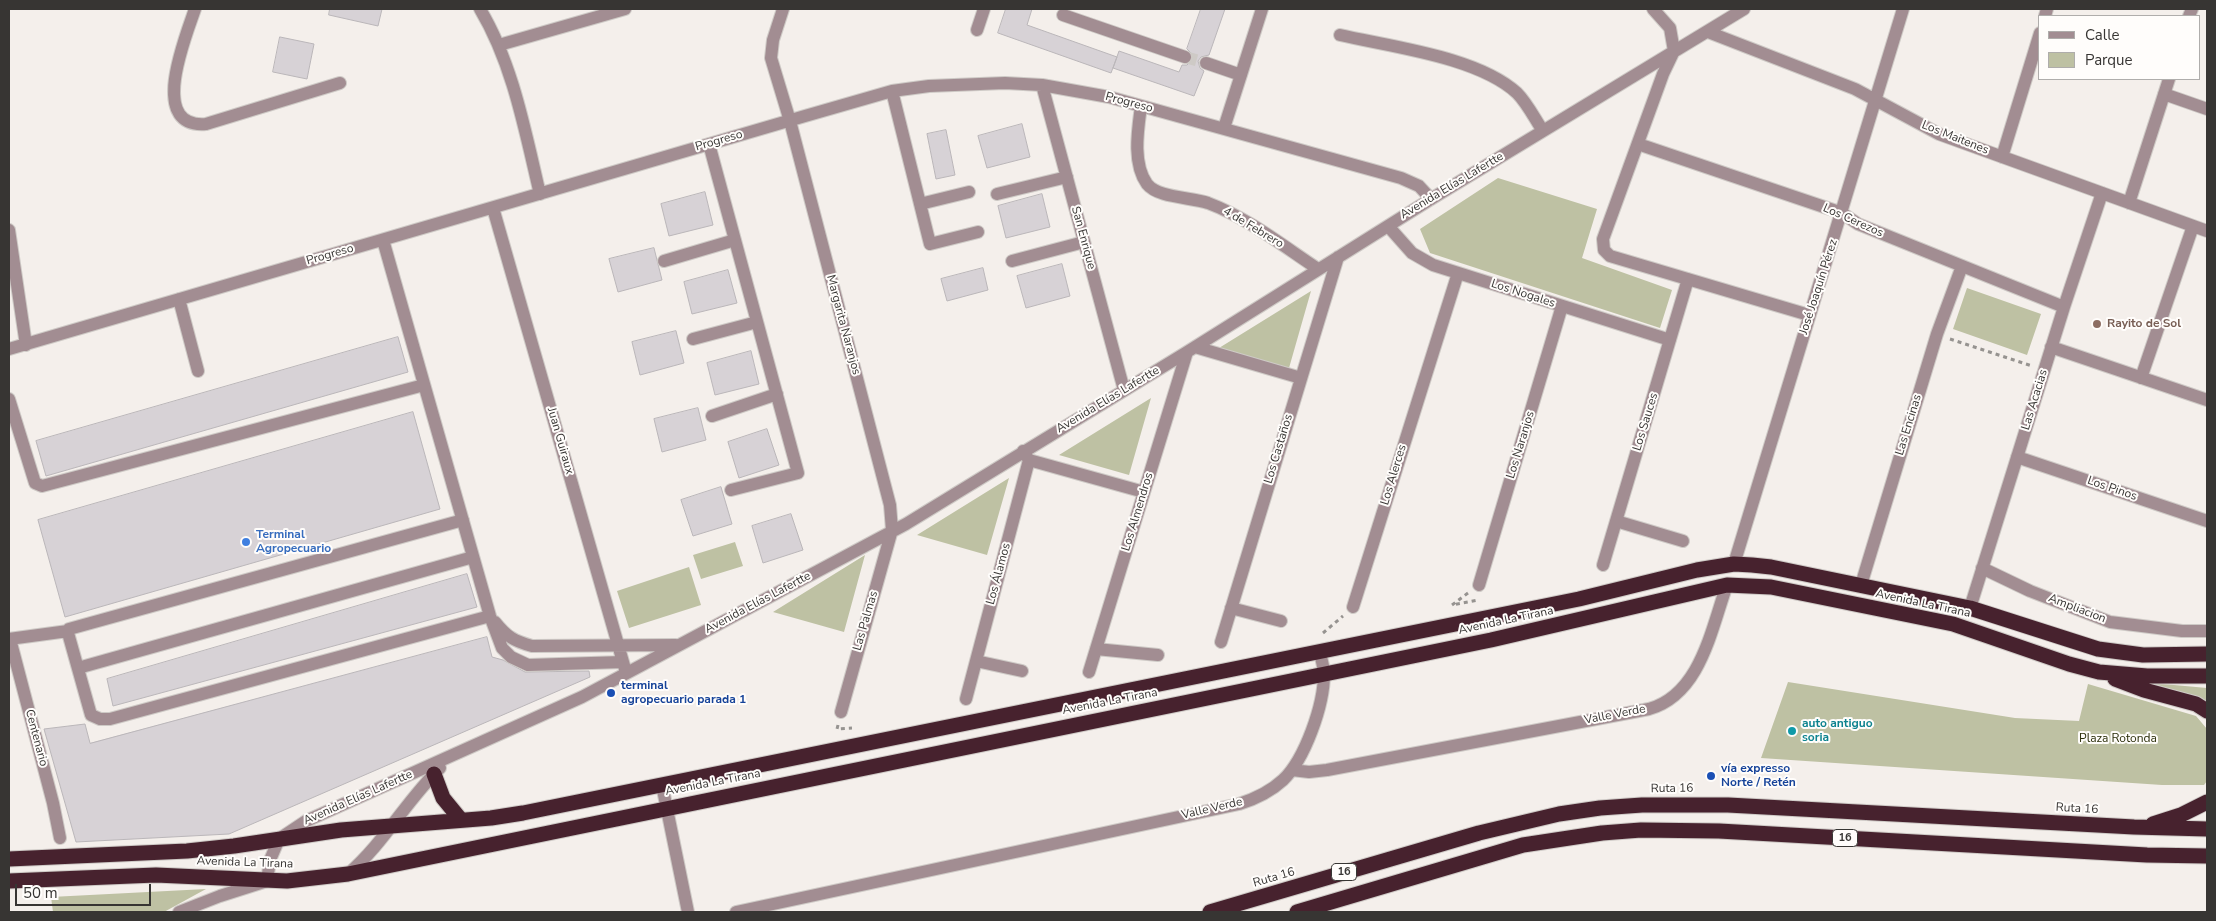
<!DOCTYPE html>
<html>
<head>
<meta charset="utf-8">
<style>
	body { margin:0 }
	#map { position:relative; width:2216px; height:921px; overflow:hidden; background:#f4efeb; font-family:"Nunito Sans",sans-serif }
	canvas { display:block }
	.frame { position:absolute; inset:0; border:10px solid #373533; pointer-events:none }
	.legend { position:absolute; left:2038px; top:15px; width:162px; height:65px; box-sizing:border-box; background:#fffdfb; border:1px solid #afadab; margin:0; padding:6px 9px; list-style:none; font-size:15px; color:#373533 }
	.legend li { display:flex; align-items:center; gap:10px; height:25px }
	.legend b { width:25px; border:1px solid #afadab }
	.scale { position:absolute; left:15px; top:884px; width:136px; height:22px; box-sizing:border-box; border:2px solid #373533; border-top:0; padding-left:6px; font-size:15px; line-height:18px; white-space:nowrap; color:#373533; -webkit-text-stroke:4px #fffdfb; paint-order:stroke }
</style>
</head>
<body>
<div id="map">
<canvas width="2216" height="921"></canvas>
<div class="frame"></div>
<ul class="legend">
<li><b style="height:6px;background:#a28d92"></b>Calle</li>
<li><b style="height:14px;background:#bec1a3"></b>Parque</li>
</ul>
<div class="scale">50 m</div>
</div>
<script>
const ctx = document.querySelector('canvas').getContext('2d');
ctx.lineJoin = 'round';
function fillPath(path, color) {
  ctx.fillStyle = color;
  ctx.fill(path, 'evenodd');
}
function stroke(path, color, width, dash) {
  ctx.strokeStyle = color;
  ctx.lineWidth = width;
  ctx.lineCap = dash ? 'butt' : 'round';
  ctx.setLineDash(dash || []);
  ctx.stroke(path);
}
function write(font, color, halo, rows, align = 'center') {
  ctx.font = font + ' "Nunito Sans",sans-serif';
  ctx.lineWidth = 4;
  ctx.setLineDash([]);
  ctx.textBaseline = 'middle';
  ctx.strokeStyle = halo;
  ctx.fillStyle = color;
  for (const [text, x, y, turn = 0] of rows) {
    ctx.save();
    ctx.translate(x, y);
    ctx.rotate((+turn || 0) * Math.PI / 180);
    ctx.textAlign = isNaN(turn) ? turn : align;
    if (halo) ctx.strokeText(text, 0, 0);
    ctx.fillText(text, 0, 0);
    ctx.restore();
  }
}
fillPath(new Path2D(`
	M1498,178L1597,209L1582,258L1672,290L1660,328L1430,253L1420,229Z
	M1967,288L2041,314L2027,355L1953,329Z
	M1311,291L1289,368L1219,348Z
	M1151,398L1129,475L1059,455Z
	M1009,478L987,555L917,535Z
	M735,542L743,566L701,579L693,555Z
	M865,555L844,632L773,612Z
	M689,567L701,605L629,628L617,591Z
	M1788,682L2015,718L2079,721L2088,684L2196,716L2207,729V781L2204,785H2162L1761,758Z
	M2152,683L2207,688V702Z
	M206,889L164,912H53L51,897Z`), '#bec1a3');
const building = new Path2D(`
	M330,9H382L378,26L329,15Z
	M1006,9H1032L1027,25L1117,57L1111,73L998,33Z
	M1201,9H1225L1209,55L1201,57L1198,61L1200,68L1204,71L1194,96L1113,68L1119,51L1179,72L1182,65H1187L1192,60L1193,55L1187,49Z
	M280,37L314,44L307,79L273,72Z
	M1022,124L1030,157L987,168L978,136Z
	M946,130L955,175L936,179L927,134Z
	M705,192L713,225L669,236L661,204Z
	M1042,194L1050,227L1006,238L998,206Z
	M654,248L662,280L618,292L609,259Z
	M1062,264L1070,296L1026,308L1017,276Z
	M983,268L988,290L947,301L941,279Z
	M728,270L737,303L692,314L684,282Z
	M676,331L684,363L640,375L632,342Z
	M398,337L408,372L46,476L36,441Z
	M751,351L759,384L715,395L707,363Z
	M698,408L706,440L662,452L654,419Z
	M413,412L440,509L65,617L38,520Z
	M767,429L779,465L739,478L728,442Z
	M721,487L732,524L693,536L681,500Z
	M791,514L803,550L763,563L752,526Z
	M467,574L477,607L113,706L107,679Z
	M487,637L492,657L503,660L525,672L589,671L590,677L229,834L76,842L44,729L85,724L90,743Z`);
fillPath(building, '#d7d2d6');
stroke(building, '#bab6b9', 1);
stroke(new Path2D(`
	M1185,57L1206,63`), '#cecac6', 12, [12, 6]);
const minor = new Path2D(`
	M195,9C186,36 147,129 206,124L340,83
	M480,9C513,64 525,131 540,194
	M783,9L773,40L771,58L790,121L890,505L892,530L841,712
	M1653,9L1670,28L1674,51L1663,74L1603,239L1604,250L1610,256L1809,315
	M1063,15L1185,57
	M2045,16L2047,9
	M2189,16L2192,9
	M977,30L984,9
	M1708,32L1855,89L1939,134L2207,231
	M1340,35C1392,47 1478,57 1517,93C1527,103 1535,119 1543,131
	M499,45L625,9
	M1206,63L1241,75
	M1042,85L1124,390
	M892,91L930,244L978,232
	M2164,94L2207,109
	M1141,106C1138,129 1132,163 1147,184C1158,198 1190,197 1208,203C1248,218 1283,246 1318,269
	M1224,128L1262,9
	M709,144L798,473L731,490
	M1638,144L1842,213L1858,224L2064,307
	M2002,157L2040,33
	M997,194L1067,177
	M2129,203L2169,79
	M920,204L969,192
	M493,208L625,669
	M1388,226L1412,253L1433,265L1670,340
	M9,230L26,345
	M383,240L490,616L502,648L511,657L528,665L623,662
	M664,261L735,240
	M1012,261L1084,242
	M179,299L198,371
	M693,339L757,322
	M1195,347L1301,378
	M2051,347L2207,400
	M9,349L805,116L892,91L929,86L1005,83L1042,85L1109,97L1401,178L1419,186L1431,199
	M2141,378L2193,226
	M9,399L35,483L42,486L424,385
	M712,416L777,394
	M2017,457L2207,521
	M1029,460L1144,492
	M463,520L69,629L68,633L91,715L100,719H110L490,616
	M1616,521L1683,541
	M1734,564L1903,9
	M1603,565L1688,279
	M1982,568L2030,591L2110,622L2182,631H2207
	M1479,585L1562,306
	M1861,585L1937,334L1962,266
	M1353,607L1458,273
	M1231,608L1281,621
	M1970,608L2064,307L2102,193
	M495,622C507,637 514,641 532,646L676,645
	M9,639L68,631
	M10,639L53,803L60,838
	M1221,642L1338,257
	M1096,649L1158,655
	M976,661L1022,671
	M78,668L473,557
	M1089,672L1187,352
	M966,699L1029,460L1023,451
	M1292,770L1309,772L1327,770L1649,709C1701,694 1711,629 1727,585
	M662,785L688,912
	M348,874C384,843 406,801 440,768
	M179,912L220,896L267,881L270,860L279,839L306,821L582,697L906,524L1187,352L1431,199L1744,9
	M736,912L1239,804C1255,799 1270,792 1283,780C1305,759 1324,705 1324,674C1324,667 1321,659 1320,652`);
const highway = new Path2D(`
	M2115,679L2144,690L2196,704L2207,711
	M434,774L443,798L461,820
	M2153,824L2181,815L2207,802
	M9,859L187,851L234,846L341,830L491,818L523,813L1579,599L1697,570L1734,564L1752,565L1771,567L1970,608L2098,649L2143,655L2207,654
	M9,881L156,875L287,881L348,874L1491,640L1727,585L1771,587L1953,624L2069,664L2099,672L2147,676H2207
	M1210,912L1479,833L1559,814L1600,808L1642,805H1728L2134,827L2207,829
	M1297,912L1523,845L1602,833L1641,830L1719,831L2147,855L2207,856`);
stroke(minor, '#cecac6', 14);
stroke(highway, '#cecac6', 17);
stroke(new Path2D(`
	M1950,339L2032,366
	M1468,593L1452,605L1478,600
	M1323,633L1343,616
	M838,725L837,729L852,728`), '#969390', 3, [4, 4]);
stroke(minor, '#a28d92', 12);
stroke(highway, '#47222e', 15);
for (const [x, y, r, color] of [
	[2097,324,5,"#8d6e63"],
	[246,542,5,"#3f7fe0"],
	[611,693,5,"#1a4fb4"],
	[1792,731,5,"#0f9aa8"],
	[1711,776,5,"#1a4fb4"]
]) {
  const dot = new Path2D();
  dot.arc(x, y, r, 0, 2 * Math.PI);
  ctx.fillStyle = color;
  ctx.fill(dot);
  stroke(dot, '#fffdfb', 2);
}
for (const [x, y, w] of [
	[1845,838,25],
	[1344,872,25]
]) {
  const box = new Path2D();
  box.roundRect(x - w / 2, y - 8.5, w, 17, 4);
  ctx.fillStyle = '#fffdfb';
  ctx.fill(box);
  stroke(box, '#373533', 1);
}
write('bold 11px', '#373533', null, [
	["16",1845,838],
	["16",1344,872]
]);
write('12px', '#373533', '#fffdfb', [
	["Progreso",1129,103,15],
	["Los Maitenes",1955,138,22],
	["Progreso",719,141,-16],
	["Avenida Elías Lafertte",1452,186,-31],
	["Los Cerezos",1853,221,24],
	["4 de Febrero",1253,228,31],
	["San Enrique",1083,238,75],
	["Progreso",330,255,-16],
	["José Joaquín Pérez",1819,287,-72],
	["Los Nogales",1523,294,18],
	["Margarita Naranjos",843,325,75],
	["Avenida Elías Lafertte",1108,400,-31],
	["Las Acacias",2035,400,-73],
	["Los Sauces",1646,422,-73],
	["Las Encinas",1909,425,-73],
	["Juan Guiraux",560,441,74],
	["Los Naranjos",1521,445,-73],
	["Los Castaños",1279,449,-73],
	["Los Alerces",1394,475,-73],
	["Los Pinos",2112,489,19],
	["Los Almendros",1138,512,-73],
	["Los Álamos",999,574,-75],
	["Avenida Elías Lafertte",758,603,-28],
	["Avenida La Tirana",1923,604,12],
	["Ampliacion",2077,609,21],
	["Las Palmas",866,621,-74],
	["Avenida La Tirana",1506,621,-12],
	["Avenida La Tirana",1110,702,-11],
	["Valle Verde",1615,715,-11],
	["Centenario",36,738,75],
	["Avenida La Tirana",713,783,-11],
	["Ruta 16",1672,789,-1],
	["Avenida Elías Lafertte",358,798,-24],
	["Valle Verde",1212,809,-13],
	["Ruta 16",2077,809,3],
	["Avenida La Tirana",245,863,2],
	["Ruta 16",1274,878,-16]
]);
write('bold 12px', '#785e54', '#fffdfb', [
	["Rayito de Sol",2107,324]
], 'left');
write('bold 12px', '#366cbe', '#fffdfb', [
	["Terminal",256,535],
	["Agropecuario",256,549]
], 'left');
write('bold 12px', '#164399', '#fffdfb', [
	["terminal",621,686],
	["agropecuario parada 1",621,700],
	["vía expresso",1721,769],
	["Norte / Retén",1721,783]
], 'left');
write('bold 12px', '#0d838f', '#fffdfb', [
	["auto antiguo",1802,724],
	["soria",1802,738]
], 'left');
write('12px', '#2a2d09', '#fffdfb', [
	["Plaza Rotonda",2118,739]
]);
</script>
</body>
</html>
